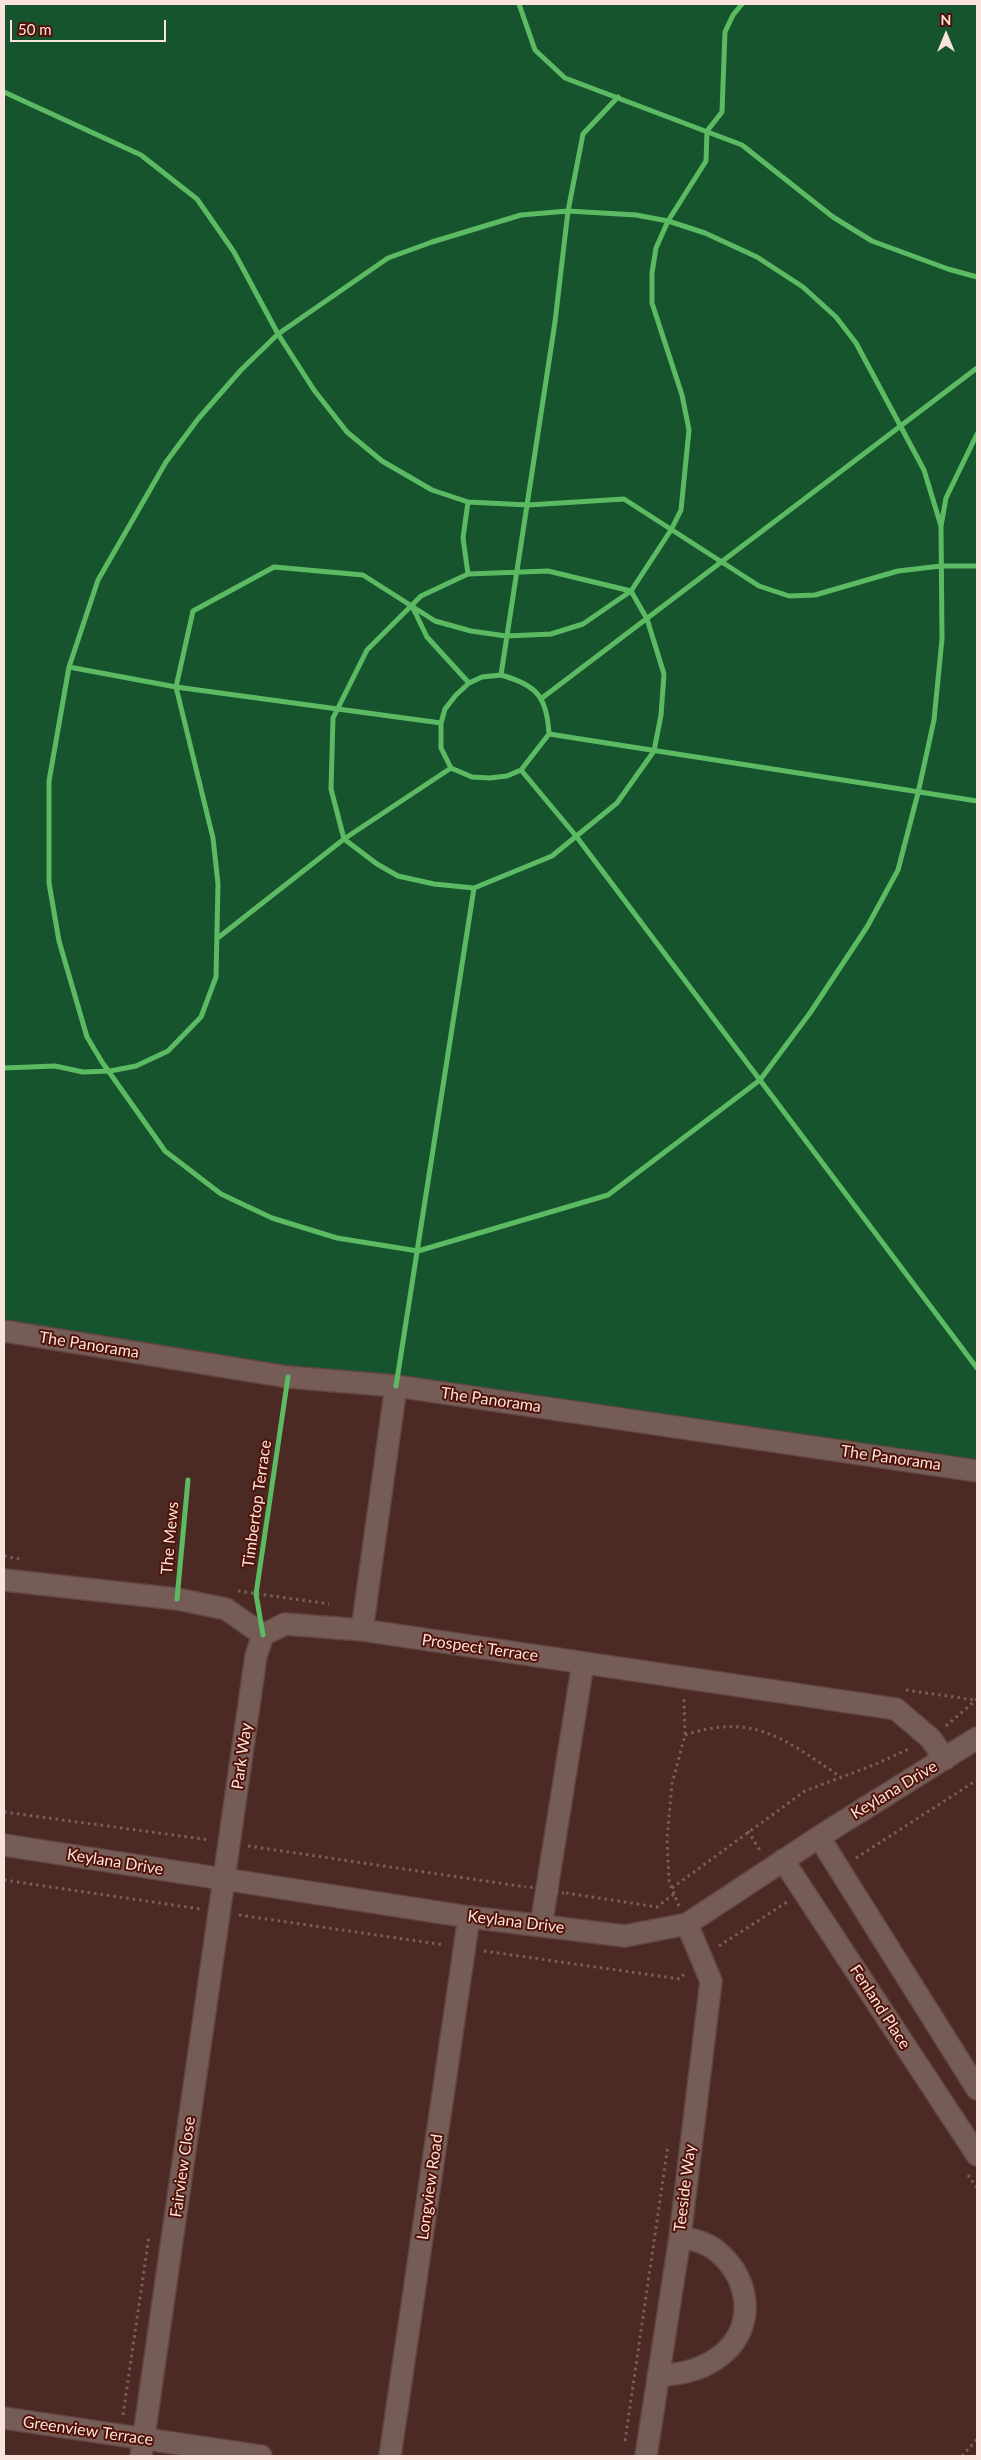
<!DOCTYPE html>
<html>
<head>
<meta charset="utf-8">
<style>
	body { margin:0 }
	#map { position:relative; width:981px; height:2460px; overflow:hidden; background:#4c2a24; font-family:Lato,sans-serif }
	canvas { display:block }
	.frame { position:absolute; inset:0; border:5px solid #fbe3dd; pointer-events:none }
	.north { position:absolute; left:921px; top:10px; width:50px; height:50px; -webkit-text-stroke:4px #511308; paint-order:stroke; rotate:0deg; font-size:14px; font-weight:700; line-height:20px; text-align:center; color:#fbe3dd }
	.north::after { content:''; display:block; margin:auto; width:18px; height:22px; background:#fbe3dd; clip-path:polygon(50% 0,100% 100%,50% 72%,0 100%) }
	.scale { position:absolute; left:10px; top:20px; width:156px; height:22px; box-sizing:border-box; border:2px solid #fbe3dd; border-top:0; padding-left:6px; font-size:15px; line-height:18px; white-space:nowrap; color:#fbe3dd; -webkit-text-stroke:4px #511308; paint-order:stroke }
</style>
</head>
<body>
<div id="map">
<canvas width="981" height="2460"></canvas>
<div class="frame"></div>
<div class="north">N</div>
<div class="scale">50 m</div>
</div>
<script>
const ctx = document.querySelector('canvas').getContext('2d');
ctx.lineJoin = 'round';
function fillPath(path, color) {
  ctx.fillStyle = color;
  ctx.fill(path, 'evenodd');
}
function stroke(path, color, width, dash) {
  ctx.strokeStyle = color;
  ctx.lineWidth = width;
  ctx.lineCap = dash ? 'butt' : 'round';
  ctx.setLineDash(dash || []);
  ctx.stroke(path);
}
function write(font, color, halo, rows, align = 'center') {
  ctx.font = font + ' Lato,sans-serif';
  ctx.lineWidth = 4;
  ctx.setLineDash([]);
  ctx.textBaseline = 'middle';
  ctx.strokeStyle = halo;
  ctx.fillStyle = color;
  for (const [text, x, y, turn = 0] of rows) {
    ctx.save();
    ctx.translate(x, y);
    ctx.rotate((+turn || 0) * Math.PI / 180);
    ctx.textAlign = isNaN(turn) ? turn : align;
    if (halo) ctx.strokeText(text, 0, 0);
    ctx.fillText(text, 0, 0);
    ctx.restore();
  }
}
fillPath(new Path2D(`
	M4,4H977V1463L4,1328Z`), '#16542e');
const minor = new Path2D(`
	M4,1331L288,1377L396,1386L977,1471
	M4,1580L177,1599L226,1609L263,1635L285,1624L362,1630L896,1709L931,1739L945,1759
	M362,1630L396,1386
	M819,1837L977,2089
	M4,1845L469,1917L625,1936L687,1924L819,1837L977,1738
	M783,1860L977,2155
	M541,1926L583,1663
	M658,2376C679,2374 699,2371 716,2359C756,2333 753,2281 718,2252C707,2242 693,2240 680,2237
	M4,2418L261,2456
	M141,2456L256,1656L263,1635
	M390,2456L469,1917
	M646,2456L680,2237L711,1981L687,1924`);
stroke(minor, '#614542', 24);
stroke(new Path2D(`
	M4,1556L20,1559
	M238,1591L329,1604
	M906,1690L975,1700
	M946,1726L977,1699
	M685,1735C755,1712 785,1740 841,1777
	M4,1812L210,1840
	M748,1831L761,1852
	M248,1846L526,1887
	M856,1858L977,1780
	M4,1880L200,1909
	M672,1888L805,1791L876,1764L911,1748
	M566,1893L657,1907L674,1894
	M679,1906L669,1881L667,1839L672,1784L685,1735L684,1699
	M239,1915L445,1945
	M719,1946L787,1902
	M484,1951L680,1979L685,1973
	M968,2175L977,2188
	M123,2415L149,2236
	M625,2441L668,2145
	M962,2456L977,2439`), '#76605b', 3, [2.5, 4]);
stroke(minor, '#765c57', 21);
stroke(new Path2D(`
	M530,1887L564,1893`), '#76605b', 3, [2.5, 4]);
stroke(new Path2D(`
	M519,4L535,50L565,78L742,145L833,217L872,241L948,269L977,277
	M4,92L141,155L197,199L234,252L278,334L314,390L347,432L382,461L432,490L468,502L528,505L624,499L759,586L789,596L815,595L898,571L941,566H977
	M941,526L924,470L856,343L836,317L803,287L757,257L705,233L668,221L636,215L568,211L521,215L432,242L388,258L278,334L241,370L198,419L166,462L98,580L69,667L49,781V883L59,941L87,1037L102,1062L165,1151L221,1194L272,1218L337,1238L418,1251L608,1195L760,1080L810,1013L867,927L898,870L918,793L934,720L942,639L941,526L946,498L977,434
	M468,574L463,538L468,502
	M412,606L427,637L469,683
	M69,667L176,687L441,723
	M501,675L555,322L568,211L583,134L618,97
	M501,675C537,685 547,697 549,734L521,770L507,776L490,778L472,777L451,768L441,748V723L445,709L456,695L469,683L482,677Z
	M542,698L977,368
	M549,734L977,801
	M521,770L576,836L977,1368
	M219,937L344,839L451,768
	M4,1068L55,1066L83,1072L110,1071L136,1066L168,1051L201,1017L216,977L218,884L213,838L176,687L193,611L274,567L363,575L435,621L471,631L506,636L551,634L583,624L631,591L671,530L681,510L689,430L682,395L652,303V273L656,248L668,221L706,161L707,131L722,112L725,32L733,15L742,4
	M396,1386L474,888L552,856L617,803L654,751L661,715L664,674L647,619L631,591L548,571L468,574L421,596L367,650L333,718L331,789L344,839L377,864L398,876L434,884L474,888
	M177,1599L188,1480
	M263,1635L256,1594L288,1377`), '#5cba63', 5);
write('16px', '#fbe3dd', '#511308', [
	["The Panorama",89,1345,9],
	["The Panorama",491,1400,8],
	["The Panorama",891,1458,8],
	["Timbertop Terrace",257,1504,-82],
	["The Mews",170,1538,-85],
	["Prospect Terrace",480,1648,8],
	["Park Way",242,1756,-82],
	["Keylana Drive",894,1790,-31],
	["Keylana Drive",115,1862,9],
	["Keylana Drive",516,1922,7],
	["Fenland Place",880,2007,57],
	["Fairview Close",183,2167,-82],
	["Longview Road",430,2187,-82],
	["Teeside Way",685,2188,-83],
	["Greenview Terrace",88,2431,8]
]);
</script>
</body>
</html>
